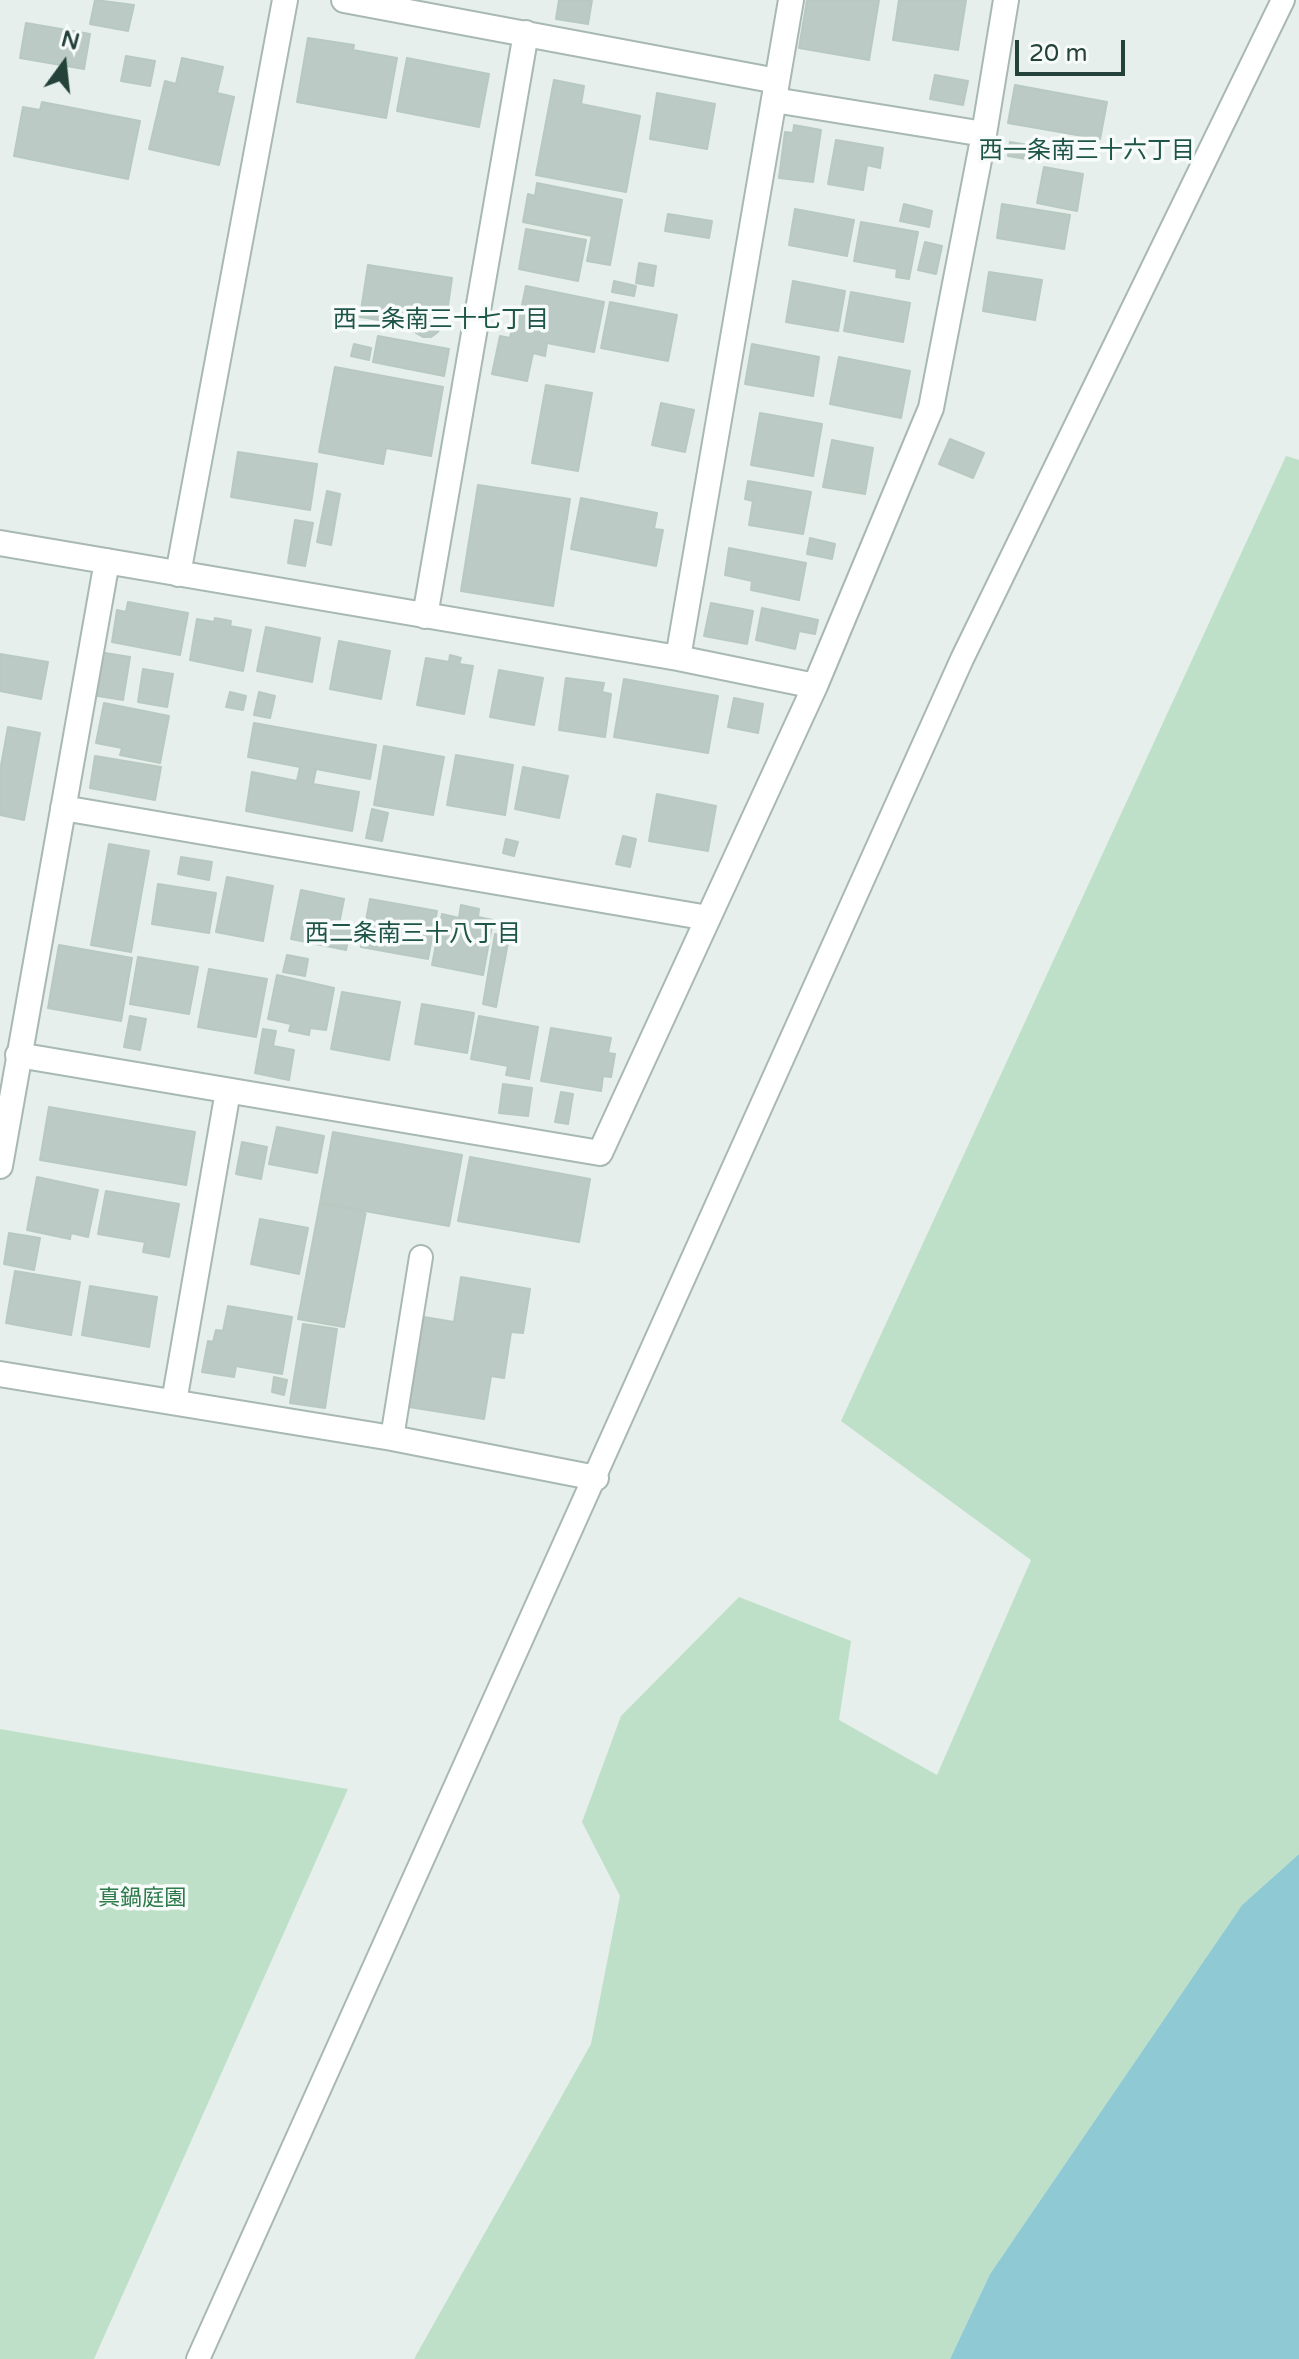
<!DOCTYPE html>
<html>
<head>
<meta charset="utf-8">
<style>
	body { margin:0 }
	#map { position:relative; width:1299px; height:2359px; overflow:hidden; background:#e6efeb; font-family:"Varela Round",sans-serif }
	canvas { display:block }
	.north { position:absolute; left:24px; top:24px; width:80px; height:80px; -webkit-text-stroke:6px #f7fbf9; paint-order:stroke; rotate:15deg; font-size:22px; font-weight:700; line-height:32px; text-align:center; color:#24423a }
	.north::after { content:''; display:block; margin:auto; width:28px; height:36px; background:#24423a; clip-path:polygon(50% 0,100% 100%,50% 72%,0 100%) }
	.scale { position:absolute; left:1015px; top:40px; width:110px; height:36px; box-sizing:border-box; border:4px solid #24423a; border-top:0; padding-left:10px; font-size:24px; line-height:28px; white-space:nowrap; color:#24423a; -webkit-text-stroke:6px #f7fbf9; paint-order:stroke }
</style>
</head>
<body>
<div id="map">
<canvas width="1299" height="2359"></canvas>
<div class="north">N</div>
<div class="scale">20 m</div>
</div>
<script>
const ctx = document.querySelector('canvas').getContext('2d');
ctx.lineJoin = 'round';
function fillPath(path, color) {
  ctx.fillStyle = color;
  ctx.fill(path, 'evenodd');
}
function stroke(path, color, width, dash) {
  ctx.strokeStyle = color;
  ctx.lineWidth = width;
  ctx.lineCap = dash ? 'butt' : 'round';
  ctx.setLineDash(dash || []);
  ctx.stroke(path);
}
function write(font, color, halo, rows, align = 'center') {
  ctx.font = font + ' "Varela Round","Noto Sans JP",sans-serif';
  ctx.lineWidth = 7;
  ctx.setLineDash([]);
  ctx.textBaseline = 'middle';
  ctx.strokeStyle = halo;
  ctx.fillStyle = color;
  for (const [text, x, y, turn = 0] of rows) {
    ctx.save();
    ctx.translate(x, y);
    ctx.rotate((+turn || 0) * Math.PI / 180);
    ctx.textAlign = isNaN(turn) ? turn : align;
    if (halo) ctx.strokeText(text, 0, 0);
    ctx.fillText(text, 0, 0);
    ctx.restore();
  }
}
fillPath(new Path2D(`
	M1286,456L1299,460V1854L1242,1905L990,2274L950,2359H414L591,2044L620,1896L582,1822L621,1716L739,1597L851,1641L839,1720L937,1775L1031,1560L841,1421Z
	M0,1729L348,1789L94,2359H0Z`), '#bfe0c8');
fillPath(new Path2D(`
	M1299,1854V2359H950L990,2274L1242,1905Z`), '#8ec9d4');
const building = new Path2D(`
	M95,0L134,5L128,31L90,24Z
	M559,0H592L588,24L556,19Z
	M807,0H879L869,60L799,48Z
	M899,0H966L958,50L893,40Z
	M26,23L90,34L84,69L20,58Z
	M308,38L354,45L353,50L397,58L386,118L297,102Z
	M126,56L155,61L150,86L121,81Z
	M182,58L223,67L217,93L234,97L219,165L149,149L165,81L176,84Z
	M407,58L489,74L479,127L397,111Z
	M935,75L968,81L963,105L930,99Z
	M554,80L584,86L581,104L640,116L626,192L536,175Z
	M1015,85L1107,102L1100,139L1008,123Z
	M657,93L715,104L707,149L650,139Z
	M42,102L140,121L128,179L14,156L23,107L40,110Z
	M794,125L821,130L813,182L779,178L785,132L793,133Z
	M836,140L883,148L880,168L867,165L863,190L828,184Z
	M1010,142L1040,147L1038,161L1008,156Z
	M1044,167L1083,174L1077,211L1037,203Z
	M537,183L622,200L610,265L587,261L592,236L523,222L528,194L535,196Z
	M904,204L932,211L929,227L900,221Z
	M1002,204L1070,215L1064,249L997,238Z
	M795,209L854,220L847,256L789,245Z
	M668,214L712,221L709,238L665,231Z
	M861,222L918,232L909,279L896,277L897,269L854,261Z
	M526,229L586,240L578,281L519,269Z
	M925,242L942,246L936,274L918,270Z
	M639,263L656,266L653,286L636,283Z
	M368,265L452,278L446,319L442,318L438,332L431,337H423L416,333L412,326L413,314L394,310L392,322L360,317Z
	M989,272L1042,280L1035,320L983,311Z
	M614,281L636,286L634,296L612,292Z
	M793,281L845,291L838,331L786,322Z
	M526,286L604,302L594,352L547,343L545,356L533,353L527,381L492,374L500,336L510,338L512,328L517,329Z
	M851,292L910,303L903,342L844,331Z
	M610,302L677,315L668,361L601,348Z
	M378,336L449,349L444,376L373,362Z
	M354,344L371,348L369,360L351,356Z
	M752,344L819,357L813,396L745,384Z
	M839,357L910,371L901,418L830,404Z
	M335,367L443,387L431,456L386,448L383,464L319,452Z
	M546,385L592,393L578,471L532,463Z
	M661,403L694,410L685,452L652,445Z
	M760,413L822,424L813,476L751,465Z
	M950,439L984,453L973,478L939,464Z
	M832,440L873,448L865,494L823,487Z
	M238,452L317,464L310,510L231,497Z
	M748,481L811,492L803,534L749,525L753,501L745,499Z
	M478,485L570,499L553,606L461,591Z
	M327,491L340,494L331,545L317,542Z
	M581,498L657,513L654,529L663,530L656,566L571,549Z
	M295,520L313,523L305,566L288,563Z
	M810,538L835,544L832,559L807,554Z
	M729,548L806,563L799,600L751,590L752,581L725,575Z
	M128,602L188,613L180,655L112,642L117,610L126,612Z
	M711,603L753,611L747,644L704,636Z
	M762,608L818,620L815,634L799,631L795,649L756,640Z
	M215,618L231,621L230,626L251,630L243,671L190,660L197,619L214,622Z
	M266,627L320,638L312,682L257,671Z
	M339,641L390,651L381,699L330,689Z
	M99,652L130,657L123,700L92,695Z
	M0,654L48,662L41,699L0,691Z
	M450,655L461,658L459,664L473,666L464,714L417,705L426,658L449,662Z
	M143,669L173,674L167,707L138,702Z
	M499,670L543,678L534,725L490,717Z
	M566,678L604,683L602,692L611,694L605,737L559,730Z
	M624,679L718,696L708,753L614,737Z
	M230,692L246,696L243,710L226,707Z
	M259,692L275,696L270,718L254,715Z
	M734,698L763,704L758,733L728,727Z
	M104,703L169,716L160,763L120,755L122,748L96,743Z
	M254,723L376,745L370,779L316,769L313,784L359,792L352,831L246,811L252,772L297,781L300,767L248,757Z
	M8,727L40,733L24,820L0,815V771Z
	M384,746L444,757L433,815L374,805Z
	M456,755L513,765L505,815L447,805Z
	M95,756L161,767L155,800L90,788Z
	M523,767L568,776L559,818L515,809Z
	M657,794L716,806L708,851L649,841Z
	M372,809L388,813L382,841L366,838Z
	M623,836L636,839L630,867L616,864Z
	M506,839L518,842L514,856L503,853Z
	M109,844L149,851L131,952L91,945Z
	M181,857L212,862L209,880L178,874Z
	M227,877L273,886L263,941L216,932Z
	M158,884L216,893L209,933L152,924Z
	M301,890L344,899L339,924L351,926L346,950L291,939Z
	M370,899L437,911L428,959L361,947Z
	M461,905L479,909L478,917L493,920L483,975L432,965L442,914L459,918Z
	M495,934L509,937L496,1007L483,1004Z
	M59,945L132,958L121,1021L48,1008Z
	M287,955L308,959L305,976L283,972Z
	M138,957L198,967L189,1014L130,1004Z
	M209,969L267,979L256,1037L198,1027Z
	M277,975L334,988L326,1030L310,1028L309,1035L289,1031L291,1024L268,1019Z
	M342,992L400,1002L389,1060L331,1049Z
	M422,1004L474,1013L467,1053L415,1044Z
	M130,1016L146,1019L140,1050L124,1047Z
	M479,1016L538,1027L529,1079L506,1075L508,1066L471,1059Z
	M551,1028L611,1038L608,1053L615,1054L611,1077L603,1076L601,1091L541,1081Z
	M263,1029L276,1031L273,1046L294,1050L289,1080L255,1073Z
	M503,1084L532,1088L528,1116L499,1113Z
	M561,1092L573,1094L568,1124L555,1122Z
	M49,1107L195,1132L186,1185L40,1160Z
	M277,1127L324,1136L317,1173L269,1164Z
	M333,1132L462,1155L449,1226L320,1203Z
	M242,1142L267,1147L261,1179L236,1174Z
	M470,1157L590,1179L579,1242L458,1221Z
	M37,1177L98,1190L88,1237L71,1233L70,1239L27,1230Z
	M106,1191L179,1204L169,1257L143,1252L145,1242L98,1234Z
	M320,1203L366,1211L344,1327L298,1319Z
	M260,1219L308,1228L299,1274L251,1264Z
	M9,1233L40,1238L34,1270L4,1264Z
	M15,1271L80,1282L71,1335L6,1323Z
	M461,1277L530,1289L523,1333L511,1332L504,1378L491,1376L484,1419L409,1407L424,1317L454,1322Z
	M90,1286L157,1297L149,1347L82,1335Z
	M228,1306L292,1317L282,1374L236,1366L234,1377L202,1372L208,1341L213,1342L216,1330L223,1331Z
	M303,1324L337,1329L325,1408L290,1403Z
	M274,1377L287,1380L284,1395L272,1392Z`);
fillPath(building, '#bbcac4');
stroke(building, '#b8c9c2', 2);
const service = new Path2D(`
	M392,1438L421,1257
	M198,2359L962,659L1283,0`);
const minor = new Path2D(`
	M344,0L777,81
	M774,100L984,134
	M0,543L678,658L815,686
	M178,574L285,0
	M425,616L526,33
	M678,658L791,0
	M63,808L708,918
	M18,1055L600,1153L815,686L931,408L984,134L1006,0
	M0,1166L107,561
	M174,1402L228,1091`);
const tertiary = new Path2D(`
	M0,1374L392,1438L596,1478`);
stroke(service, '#a8b8b2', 26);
stroke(minor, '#a8b8b2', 28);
stroke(tertiary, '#a8b8b2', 28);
stroke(service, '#fff', 22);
stroke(minor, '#fff', 24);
stroke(tertiary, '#fff', 24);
write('22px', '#2d7a4b', '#f7fbf9', [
	["真鍋庭園",142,1899]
]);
write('24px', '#1f5548', '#f7fbf9', [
	["西一条南三十六丁目",1087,152],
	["西二条南三十七丁目",441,321],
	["西二条南三十八丁目",413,935]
]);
</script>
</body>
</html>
